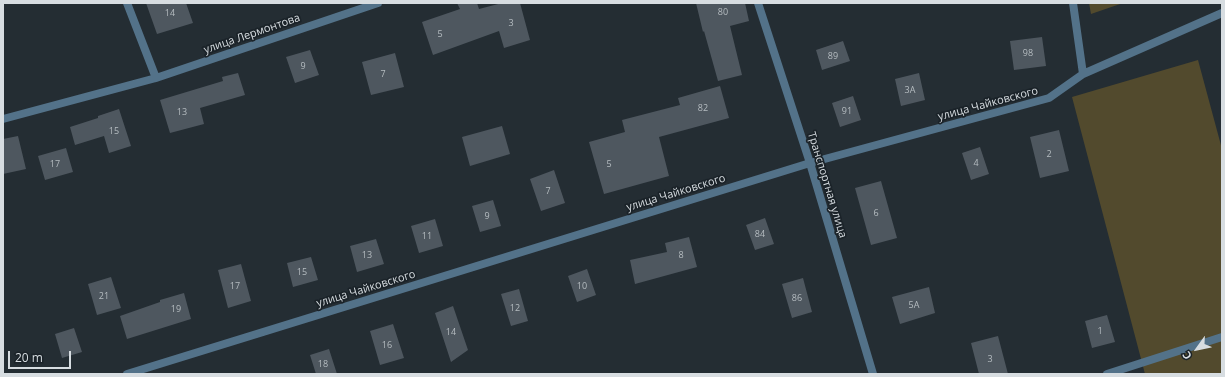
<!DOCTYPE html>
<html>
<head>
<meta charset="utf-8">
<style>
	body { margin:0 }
	#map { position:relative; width:1225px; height:377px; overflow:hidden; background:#242d33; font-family:"Open Sans",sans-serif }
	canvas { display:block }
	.frame { position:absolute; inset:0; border:4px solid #d7dde1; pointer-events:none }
	.north { position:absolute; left:1177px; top:329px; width:40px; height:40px; -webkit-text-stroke:3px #1b2329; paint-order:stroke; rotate:237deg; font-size:11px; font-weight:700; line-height:16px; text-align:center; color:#d7dde1 }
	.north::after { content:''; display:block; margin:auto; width:14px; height:18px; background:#d7dde1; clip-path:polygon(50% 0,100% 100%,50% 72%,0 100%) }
	.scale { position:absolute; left:8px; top:351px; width:63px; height:18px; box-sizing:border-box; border:2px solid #d7dde1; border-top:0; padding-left:5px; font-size:12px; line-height:14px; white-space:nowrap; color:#d7dde1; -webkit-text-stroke:3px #1b2329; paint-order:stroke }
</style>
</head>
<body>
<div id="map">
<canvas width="1225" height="377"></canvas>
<div class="frame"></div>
<div class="north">С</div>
<div class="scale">20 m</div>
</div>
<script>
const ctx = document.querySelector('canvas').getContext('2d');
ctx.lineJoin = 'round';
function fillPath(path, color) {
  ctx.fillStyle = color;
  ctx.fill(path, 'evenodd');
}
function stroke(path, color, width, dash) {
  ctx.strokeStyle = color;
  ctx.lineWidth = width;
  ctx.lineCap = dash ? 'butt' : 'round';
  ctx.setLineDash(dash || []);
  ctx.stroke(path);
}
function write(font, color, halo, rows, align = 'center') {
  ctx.font = font + ' "Open Sans",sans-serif';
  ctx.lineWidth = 3.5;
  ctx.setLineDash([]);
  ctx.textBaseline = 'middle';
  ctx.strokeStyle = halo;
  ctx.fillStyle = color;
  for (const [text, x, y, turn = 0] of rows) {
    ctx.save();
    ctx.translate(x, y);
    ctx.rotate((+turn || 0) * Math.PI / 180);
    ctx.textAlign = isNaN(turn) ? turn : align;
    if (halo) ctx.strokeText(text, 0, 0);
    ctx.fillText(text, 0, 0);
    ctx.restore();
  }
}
fillPath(new Path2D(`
	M1089,3H1123L1091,14Z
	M1198,60L1222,149V374H1145L1072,97Z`), '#524a2d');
fillPath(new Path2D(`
	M146,3H186L193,23L157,34Z
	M457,3H477L479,9L502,3H520L530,40L504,48L499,31L433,55L422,22L460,9Z
	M696,3H745L749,21L730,26L742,75L718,81L704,31L703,32Z
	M1042,37L1046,66L1014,70L1010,41Z
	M843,41L850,61L822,70L816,50Z
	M310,50L319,75L295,83L286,57Z
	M395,53L404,87L371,95L362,62Z
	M238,73L245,95L200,108L204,124L170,133L160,100L223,81L222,77Z
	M919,73L925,100L901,106L895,79Z
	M720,86L729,118L659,137L669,176L604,194L589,142L625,132L622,120L680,105L678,98Z
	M853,96L861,120L840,127L832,103Z
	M119,109L131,146L109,153L104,136L75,145L70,127L98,118V116Z
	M502,126L510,154L470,166L462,137Z
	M1059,130L1069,171L1040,178L1030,137Z
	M18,136L26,169L3,174V139Z
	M980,147L989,174L971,180L962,153Z
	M66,148L73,172L45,180L38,156Z
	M554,170L565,203L541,211L530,179Z
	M881,181L897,238L871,245L855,188Z
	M493,200L501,226L480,232L472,206Z
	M765,218L774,244L755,250L746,225Z
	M435,219L443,246L419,253L411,226Z
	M689,237L697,267L635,284L630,260L667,252L665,243Z
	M376,239L384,264L357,272L350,246Z
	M311,257L318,280L293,287L287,263Z
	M241,264L251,301L228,308L218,270Z
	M587,269L596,295L577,302L568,276Z
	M111,277L121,308L97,315L88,284Z
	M803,278L812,312L792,318L782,284Z
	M929,287L935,313L900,324L892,297Z
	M519,289L528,321L511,326L501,294Z
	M184,293L191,319L127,339L120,316L160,302V300Z
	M453,306L468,350L451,362L435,313Z
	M1107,315L1115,342L1092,348L1085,321Z
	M393,324L404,358L380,365L370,331Z
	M74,328L82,352L62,358L55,334Z
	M998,336L1008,374H979L971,343Z
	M329,349L337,374H316L310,355Z`), '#4e575f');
stroke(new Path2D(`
	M127,3L156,78
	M758,3L810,163L873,374
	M1073,3L1083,74
	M3,119L156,78L378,3
	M127,374L810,163L1049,98L1083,74L1222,13
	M1107,374L1222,337`), '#537289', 8);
write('9px', '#b5bcc0', null, [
	["80",723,12],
	["14",170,13],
	["3",511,23],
	["5",440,34],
	["98",1028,53],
	["89",833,56],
	["9",303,66],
	["7",383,74],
	["3А",910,90],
	["82",703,108],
	["91",847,111],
	["13",182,112],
	["15",114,131],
	["2",1049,154],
	["4",976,163],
	["17",55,164],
	["5",609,164],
	["7",548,191],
	["6",876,213],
	["9",487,216],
	["84",760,234],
	["11",427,236],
	["13",367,255],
	["8",681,255],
	["15",302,272],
	["17",235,286],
	["10",582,286],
	["21",104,296],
	["86",797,298],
	["5А",914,305],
	["12",515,308],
	["19",176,309],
	["1",1100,331],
	["14",451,332],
	["16",387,345],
	["3",990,359],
	["18",323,364]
]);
write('11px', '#d7dde1', '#1b2329', [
	["улица Лермонтова",252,34,-19],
	["улица Чайковского",988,104,-15],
	["Транспортная улица",827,185,73],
	["улица Чайковского",676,193,-17],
	["улица Чайковского",366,289,-17]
]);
</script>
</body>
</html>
